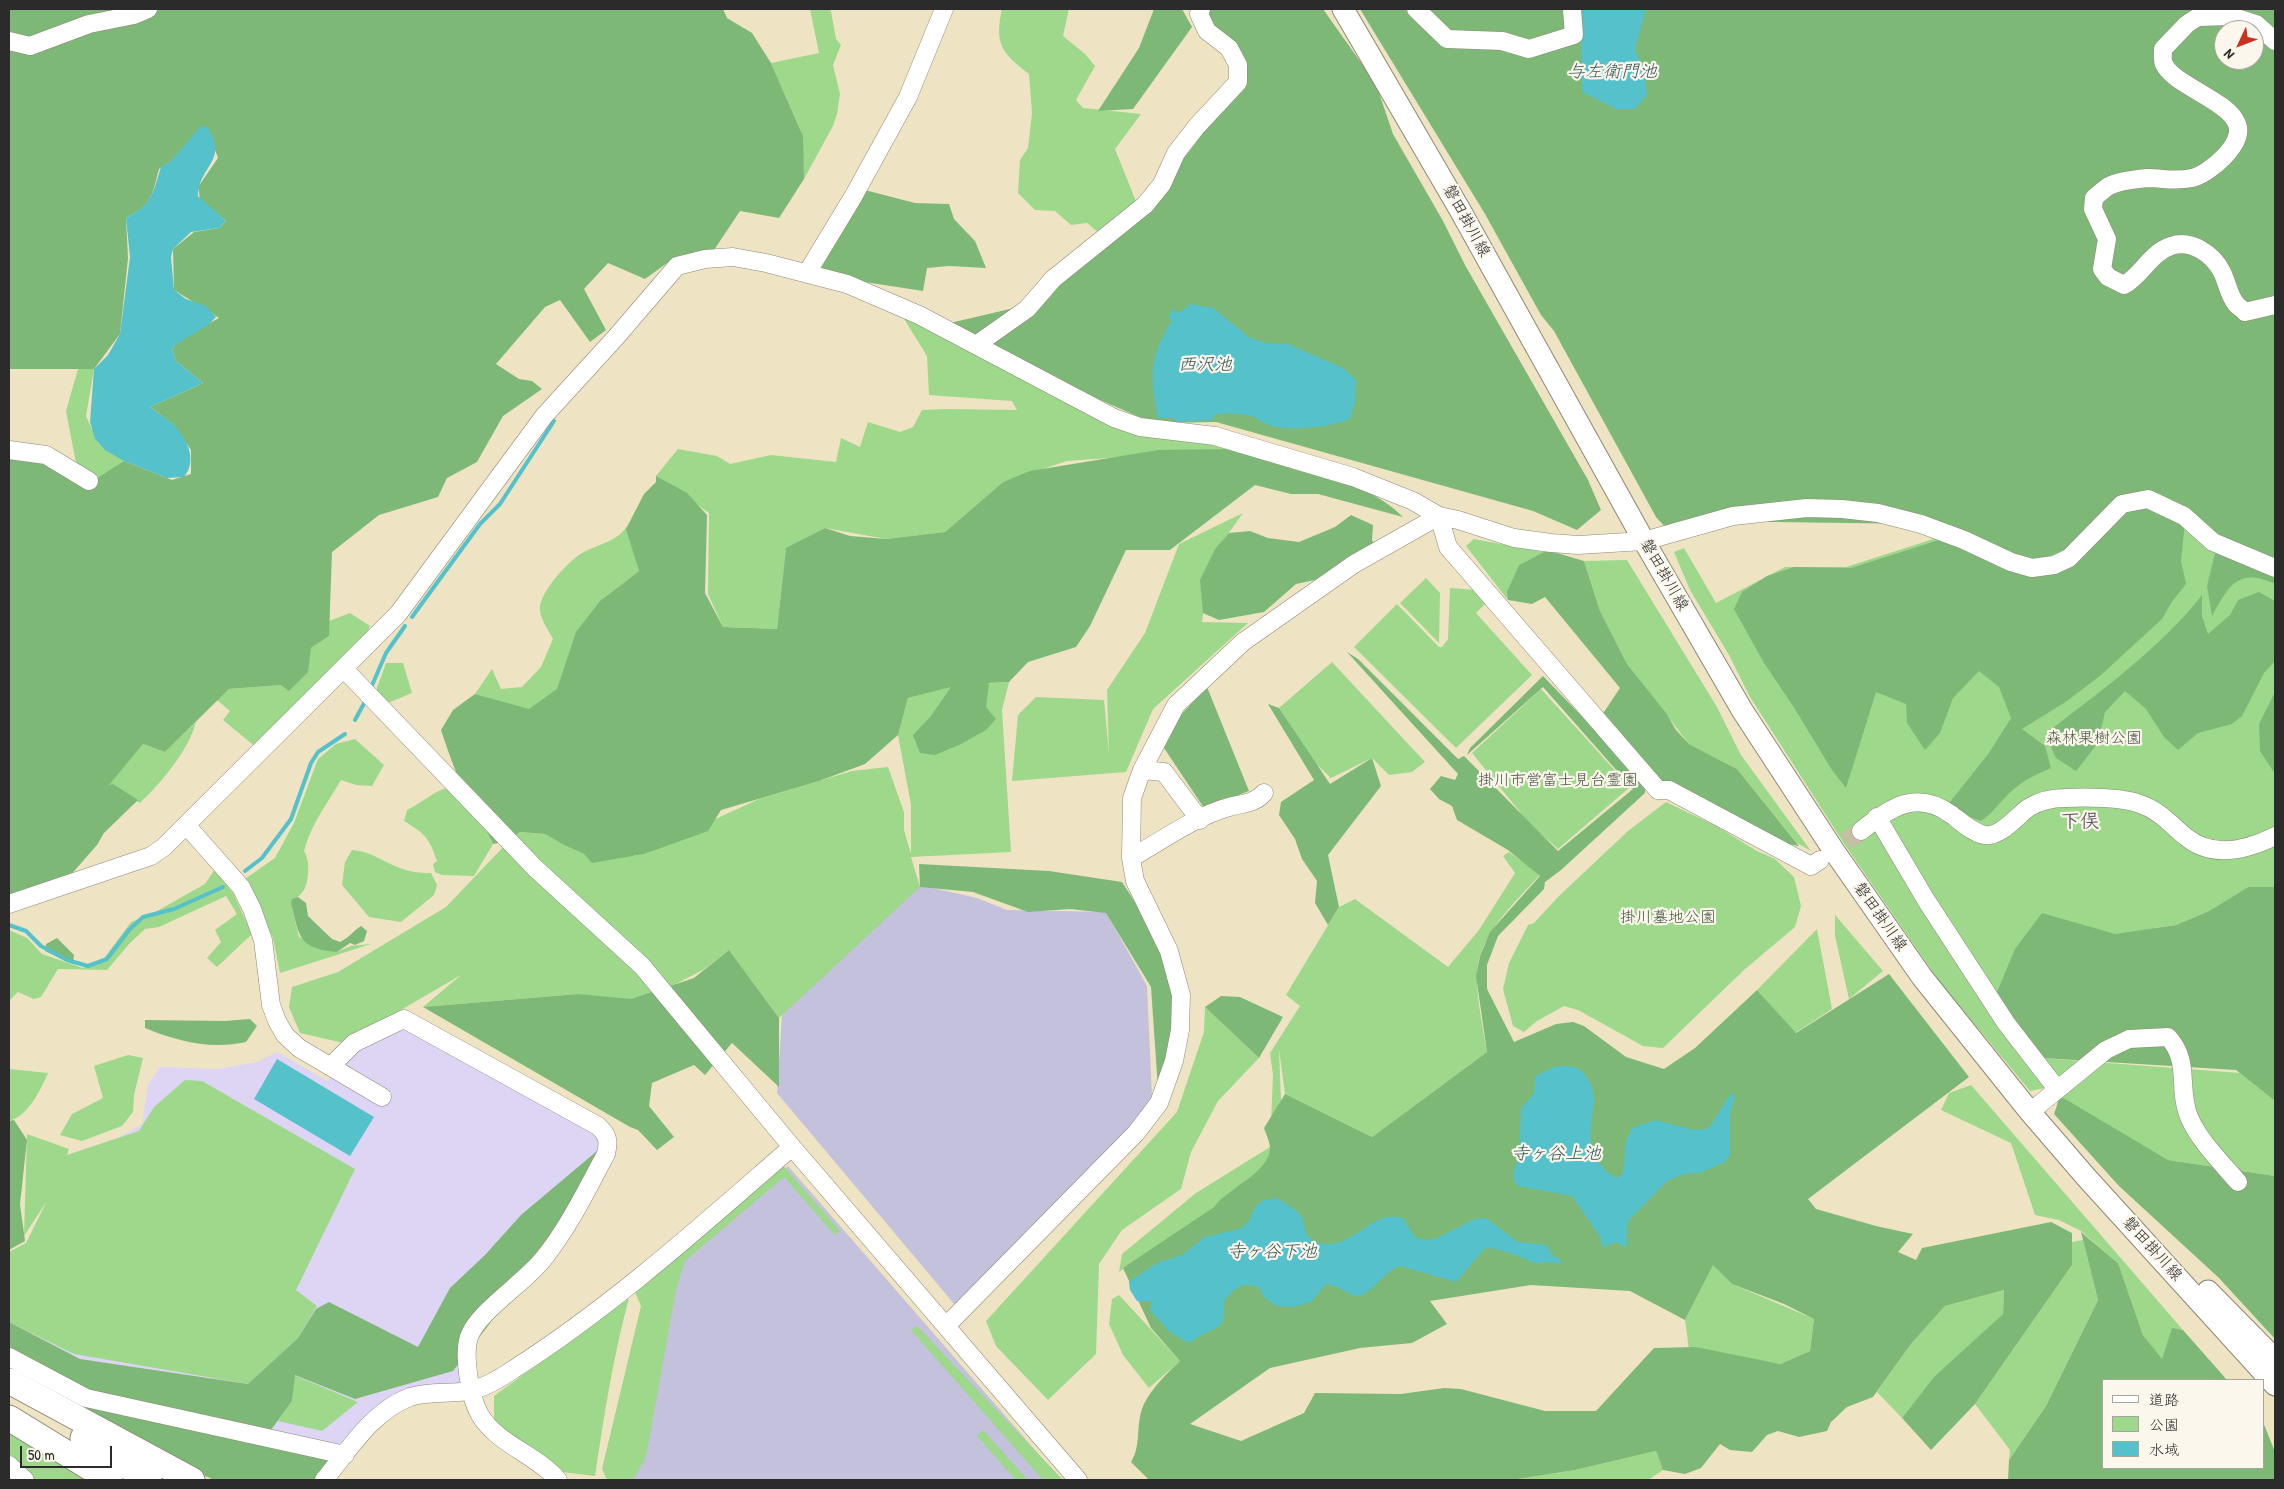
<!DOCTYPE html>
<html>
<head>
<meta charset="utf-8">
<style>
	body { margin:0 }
	#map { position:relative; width:2284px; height:1489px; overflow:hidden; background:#eee4c4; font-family:"Patrick Hand","Klee One",sans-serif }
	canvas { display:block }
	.frame { position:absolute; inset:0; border:10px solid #2b2b2b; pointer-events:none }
	.legend { position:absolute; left:2102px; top:1379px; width:162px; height:90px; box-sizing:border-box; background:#fbf7ec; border:1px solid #a8a59f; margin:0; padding:6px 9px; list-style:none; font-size:15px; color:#2b2b2b }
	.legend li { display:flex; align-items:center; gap:10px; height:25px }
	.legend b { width:25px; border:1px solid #a8a59f }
	.north { position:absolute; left:2214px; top:20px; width:50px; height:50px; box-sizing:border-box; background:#fbf7ec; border:1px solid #a8a59f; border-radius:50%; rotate:227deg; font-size:14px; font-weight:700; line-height:20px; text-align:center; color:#2b2b2b }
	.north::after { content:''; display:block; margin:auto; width:18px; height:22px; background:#c8321e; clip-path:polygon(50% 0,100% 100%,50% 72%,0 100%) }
	.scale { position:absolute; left:20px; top:1446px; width:92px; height:22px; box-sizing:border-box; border:2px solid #2b2b2b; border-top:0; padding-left:6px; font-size:15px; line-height:18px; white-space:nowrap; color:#2b2b2b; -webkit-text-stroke:4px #fbf7ec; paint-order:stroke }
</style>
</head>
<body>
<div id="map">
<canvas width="2284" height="1489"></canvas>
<div class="frame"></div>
<ul class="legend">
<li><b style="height:6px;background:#fff"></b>道路</li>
<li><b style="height:14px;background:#9ed88b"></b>公園</li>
<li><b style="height:14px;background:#54c1cb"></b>水域</li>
</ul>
<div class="north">N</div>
<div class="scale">50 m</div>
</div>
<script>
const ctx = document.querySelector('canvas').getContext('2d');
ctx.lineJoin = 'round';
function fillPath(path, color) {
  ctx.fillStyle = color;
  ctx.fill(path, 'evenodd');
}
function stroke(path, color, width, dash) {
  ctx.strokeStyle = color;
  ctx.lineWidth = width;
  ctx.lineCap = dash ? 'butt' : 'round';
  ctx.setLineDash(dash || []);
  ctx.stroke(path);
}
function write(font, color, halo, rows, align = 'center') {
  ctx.font = font + ' "Patrick Hand","Klee One",sans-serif';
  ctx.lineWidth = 4.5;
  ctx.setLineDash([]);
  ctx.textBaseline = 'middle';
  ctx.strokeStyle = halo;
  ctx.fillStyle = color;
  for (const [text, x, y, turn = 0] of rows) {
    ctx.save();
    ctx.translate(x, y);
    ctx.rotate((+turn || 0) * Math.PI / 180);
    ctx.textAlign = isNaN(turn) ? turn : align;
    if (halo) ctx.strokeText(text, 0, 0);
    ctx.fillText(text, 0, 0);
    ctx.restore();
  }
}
fillPath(new Path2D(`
	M408,1030L595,1135L606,1154L467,1345L468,1391L387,1404L345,1455L9,1356V1252L26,1243L57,1180L67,1155L120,1137L142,1124L148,1085L160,1067L218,1069L257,1062L277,1052L328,1081L339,1058L377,1032Z`), '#ded5f5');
fillPath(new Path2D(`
	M915,884L977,898L1007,910L1106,912L1147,986L1152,1098L1139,1121L955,1305L777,1093L782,1015Z
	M788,1166L1061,1480H620L676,1264Z`), '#c3c1db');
fillPath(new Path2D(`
	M810,9H829L831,11L836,39L841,45L833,65L840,94L837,114L833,126L804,179L801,131L771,63L819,53Z
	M1002,9H1069L1063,36L1085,54L1095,66L1076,100L1083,108L1141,114L1115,149L1139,209L1105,238L1087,223L1071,225L1055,211L1035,210L1018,193L1020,160L1028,148L1032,113L1029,74C1002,53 994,44 1002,9Z
	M901,314L1054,396L1193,441L1229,449L1067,461L1003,482L945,532L886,539L825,528L786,549L777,629L723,627L708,594L709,513L656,476L678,449L717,456L730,464L771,455L836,462L841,438L860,447L868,422L900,432L913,427L922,410L945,409L1017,410L1012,401L929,395L927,356Z
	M78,369H94L86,416L98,443L124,461L97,482L76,463L66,411Z
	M2148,499L2275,568V887H2248L2209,911L2176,925L2154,928L2042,1058L2240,1073L2275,1101V1176L2168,1160L2059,1099L2045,1088L2030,1091L1939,981L1845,845L1750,697L1729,655L1690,590L1674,552L1684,548L1716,603L1785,567H1846L1949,534Z
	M1243,513L1211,558L1202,622L1248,623L1153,709L1126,772L1012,781L1018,715L1036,697L1104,700L1109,754L1107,690L1145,633L1179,544Z
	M627,526L639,571L604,598L557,692L529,710L475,694L492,669L501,689L522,687L541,667L553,639C549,631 541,620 540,611C537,595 568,561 582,553C598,544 617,542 627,526Z
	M1474,539L1543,552L1519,565L1508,592V600L1466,546Z
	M1627,560L1717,707L1741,755L1811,851L1797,843L1737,769L1689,744L1627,664L1600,611L1584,561Z
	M1426,578L1440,593L1439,643L1400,603Z
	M1450,588L1476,590L1486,603L1476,613L1532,675L1456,748L1354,647L1397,604L1439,647H1442L1448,639Z
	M350,613L370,626L363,641L257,748L223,720L230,711L217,700L229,689L281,685L311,648L329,636V621Z
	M1332,662L1425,762L1412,772L1389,775L1372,758L1331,778L1314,762L1279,708Z
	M386,663H403L412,693L388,703L377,699V688Z
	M1009,682L1002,710L1011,852L911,857L920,887L779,1018L729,950L703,970L634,1005L578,994L423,1007L461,975L344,1043L300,1033L289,1007L292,987L338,972L446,907L509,841L520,832L545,834L564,845L584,854L635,856L759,799L852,771L888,767L904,812V830L911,854V805L898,735L908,698L952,686Z
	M1541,689L1630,787L1558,849L1529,823L1472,753Z
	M196,722C189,750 161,783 140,803L109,784L143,744L165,752Z
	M355,739L384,765L372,786L356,785L341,780C327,804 311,824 304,851C310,860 309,878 305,888C302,894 295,899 291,904L299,937L337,952L351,946L371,944L280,973L273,938L245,879L275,858L294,823L318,759L336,744Z
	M454,786L487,831L493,844L474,876L442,875L435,872L433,864L437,861C429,837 425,834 404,821L407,810C424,802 435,789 454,786Z
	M1666,802L1716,826L1757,851L1775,859L1794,877L1801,906L1795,927L1744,970L1663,1048L1643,1046L1578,1010L1564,1006L1537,1021L1524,1032L1513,1026L1503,989L1509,963L1528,925L1534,923L1559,896L1628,831Z
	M352,850C371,851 383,862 400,868C410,872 420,873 431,873L437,885L434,895L401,922L369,917L342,885L345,862Z
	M1509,852L1536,871L1539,876C1518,899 1492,923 1481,953C1471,977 1483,1026 1487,1052L1372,1137L1285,1094L1279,1049L1282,1126L1266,1164L1214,1207L1119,1272L1122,1254L1196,1193L1270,1147L1273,1075L1270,1053L1300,1006L1286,995L1339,907L1355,899L1448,967L1479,930L1515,873L1503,856Z
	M215,869L233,893L252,934L217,967L207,958L221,942L215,930L237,914L226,896L159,927L145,929L129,944L107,970L58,969L41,997L34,999L18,992L9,1001V930L27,938L42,954L83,968L102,961L131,922L150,915L205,884Z
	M1835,915L1883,971L1849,999L1835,936Z
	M1817,929L1832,1009L1795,1033L1757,990Z
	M1205,1007L1259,1058L1218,1101L1191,1152L1181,1189L1122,1230L1099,1264L1096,1354L1048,1400L996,1346L986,1321L1177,1112L1204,1032Z
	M128,1055L143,1058L134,1095L133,1112L122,1126L82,1141L60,1135L72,1114L103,1098L94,1066Z
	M9,1069L48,1073C40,1091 28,1116 9,1121Z
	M185,1080L202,1081L355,1169L296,1290L317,1306L298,1338L248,1384L74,1354L9,1322V1252L26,1243L47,1201L24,1236L27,1134L69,1149L67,1155L139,1131L154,1107Z
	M1971,1085L2183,1330L2172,1329L2162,1360L2143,1335L2118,1263L2081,1231L2059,1220L2035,1215L2011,1143L1941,1110L1949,1093Z
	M781,1163L840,1231L835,1235L784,1177L685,1261L676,1290L646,1457L633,1480H607L602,1469L641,1306L635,1292Z
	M2083,1240L2098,1300L2046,1406L2009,1460L2010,1450L1975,1404L2072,1265V1242Z
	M1713,1264L1732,1284L1814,1319L1810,1351L1780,1364L1689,1350L1685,1320Z
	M2004,1290L2003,1314L1930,1383L1902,1418L1877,1392L1911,1344L1945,1306Z
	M1119,1295L1180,1361L1149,1388L1123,1355L1109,1324L1112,1299Z
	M629,1298C613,1357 604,1416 595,1476L562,1472L494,1422V1396Z
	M917,1326L1063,1480H1043L911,1330Z
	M294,1375L358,1402L322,1431L278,1421L292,1401Z
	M9,1428L91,1480H33L9,1458Z
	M983,1430L1028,1480H1016L977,1436Z
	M1656,1451L1663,1470L1648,1480H1509L1575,1470Z`), '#9ed88b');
fillPath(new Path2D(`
	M9,9H723L727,18L752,33L771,63L803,136L804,179L779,218L740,211L712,253L674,258L645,279L608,263L584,289L606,330L590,342L560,300L545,307L496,364L519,379L532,381L542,389L503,416L477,462L447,478L438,497L379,515L332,552L329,636L311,648L308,672L289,691L281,685L229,689L165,752L143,744L109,785L113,784L138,800L104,833L97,845L61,886L9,904V455L52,465L88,484L124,461L172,480L191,474V450L173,424L150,407L203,383L176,361L172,349L183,337L219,318L174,290L173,249L194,232L219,228L226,221L200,199L198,187L218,158L207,128L170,162L159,169C152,196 152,205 126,218L128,258L120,334L94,369H9Z
	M1154,9H1182L1192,27L1133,109L1098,111L1139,48Z
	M1201,9H1323L1376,84L1393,134L1443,221L1465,265L1588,480L1601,510L1577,530L1533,511L1216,422L1153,423L1098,399L950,323L1027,305L1153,208L1176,153L1238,82Z
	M1360,9H2275V567L2185,522L2181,561L2186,584L2171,603L2162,619L2101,675L2067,701L2022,729L2045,746L2051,768C2040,773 2028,778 2019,785C2004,795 1996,811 1981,821L1957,812L1950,802L1989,753L2011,718L1999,687L1979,671L1953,698L1940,733L1925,750L1907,723L1906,704L1876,692L1846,788L1832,770L1793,706L1764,663L1734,609L1742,592L1767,576L1794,567L1851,568L1945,538L1921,524L1702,521L1667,529L1656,517L1554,331L1541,315L1485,214ZM2224,30H2254V60H2224Z
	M857,188L915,203L949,204L954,219L975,241L986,268L949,266L927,268L923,291L813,274Z
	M1229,449C1258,454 1286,463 1315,472C1347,483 1378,492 1403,517L1318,494H1291L1255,485L1170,550H1126L1090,626L1076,647L1028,662L1009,682L989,683L986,707L996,719L986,730L961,744L935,755L920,753L913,735L931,716L951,687L908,698L898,735L865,764L819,781L721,810L708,831L644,854L592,863L584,854L564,845L545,834L520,832L509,841L493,844C488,831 480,822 473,810C460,785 450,757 441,730L453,710L475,694L529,709L557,689L576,632L600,601L639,571L626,529L644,494L656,482V476L687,493L707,515L705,593L723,627L777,629L786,548L825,528L850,536L886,539L945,532L1003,482L1030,471L1158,450Z
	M1351,515L1373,525L1372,540L1382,559L1352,572L1296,584L1264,612L1219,620L1203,613L1200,580L1215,549L1229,533L1250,531L1268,538L1299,542L1335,527Z
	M1547,550L1584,561L1600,611L1627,664L1666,713L1676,730L1689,744L1737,769L1799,846L1772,841L1660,785L1602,715L1620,688L1545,597L1532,604L1508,600L1507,592L1519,565Z
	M2215,553L2275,574V584C2237,567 2229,586 2212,616L2207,586Z
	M2259,592L2275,601V661L2264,673L2242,716L2232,724L2198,733L2178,750L2164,737L2146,709L2125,691L2105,712L2098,743L2076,771L2056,758L2045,734C2097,694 2162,647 2202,595V616L2208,634L2230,615L2238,600Z
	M1347,652L1358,659L1458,759L1464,756L1558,851L1633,789L1543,687L1467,755L1470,748L1543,676L1646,783L1645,793L1561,870L1545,882L1544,889L1498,936L1487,965V989L1514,1042L1556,1024L1573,1022L1584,1026L1626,1057L1664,1069L1695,1048L1757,990L1796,1033L1889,974L1969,1077L1808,1199L1816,1209L1876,1226L1913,1234L1898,1252L1916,1260L1922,1248L2051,1222L2072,1233V1265L1975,1404L1931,1450L1902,1418L1934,1377L2003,1314L2004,1290L1945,1306L1911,1344L1873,1397L1847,1407L1831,1422L1827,1431L1799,1437L1778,1431L1767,1435L1752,1452L1730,1450L1720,1444L1701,1468L1685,1474L1663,1470L1656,1451L1575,1470L1511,1480H1149L1131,1462C1142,1445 1135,1422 1144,1404C1152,1388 1167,1373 1180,1361L1151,1328L1123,1268L1214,1207C1228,1188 1270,1172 1270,1148C1270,1142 1266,1134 1264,1128L1285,1094L1372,1137L1487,1052L1476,976L1480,956L1490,932L1540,876L1508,850L1457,820L1452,806L1439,799L1430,789L1441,776L1455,780L1458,774ZM1713,1265L1732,1284L1784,1304L1814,1319L1810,1351L1780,1364L1696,1347L1654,1348L1596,1411H1545L1461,1389L1444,1388L1401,1394L1315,1393L1304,1413L1241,1441L1190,1424L1270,1368L1360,1348L1412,1343L1447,1324L1430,1301L1531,1285L1630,1291L1685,1320Z
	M1207,687L1249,791L1204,808L1164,748L1178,718Z
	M2275,692V774L2260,751L2259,724Z
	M1268,704L1279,708L1330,784L1372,758L1381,786L1328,855L1339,907L1328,925L1315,903L1317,881L1302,859L1295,839L1279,815L1281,802L1314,780Z
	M919,864L1049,871L1122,882L1171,958L1181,1016L1159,1103L1151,987L1106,913L1070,909L1028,912L973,892L920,887Z
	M2248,887H2275V1101L2236,1070L2042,1058L1995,997L2015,949L2042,913L2115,934L2176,925L2209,911Z
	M298,897L306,903L308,916L332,939L340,942C349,938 353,931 361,926L367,931L364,941L355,945L350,943L337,952C298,948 300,938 291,904L292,899Z
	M57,938L74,955L73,964L45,951L46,944Z
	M729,950L779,1018V1087L732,1043L705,1075L694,1065L652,1083L649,1106L674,1137L657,1150L638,1130L630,1127L423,1007L578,994L631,999L694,978Z
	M1221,996L1240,997L1283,1017L1259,1058L1205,1007Z
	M250,1019L257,1026L246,1042C211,1050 176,1041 145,1028V1020L225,1021Z
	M2060,1096L2168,1160L2275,1176V1339L2219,1278L2119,1186L2054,1114Z
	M14,1120L27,1140L20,1204L25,1241L9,1250V1121Z
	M597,1151L569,1221L453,1371L355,1399L295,1375L292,1401L268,1434L86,1398L9,1356V1322L80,1359L248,1384L298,1338L316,1309L329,1302L418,1347L450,1288L485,1255L521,1215Z
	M2081,1232L2118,1263L2143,1335L2162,1359L2172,1328L2183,1330L2227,1380H2103V1468H2263V1422L2275,1452V1480H2008L2009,1460L2046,1406L2098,1300Z
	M9,1359L90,1407L332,1460L318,1480H214L76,1416L9,1376Z`), '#7eb877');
fillPath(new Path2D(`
	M1582,9H1646L1635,49L1644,73L1647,95L1635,109H1616L1582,92L1581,42L1584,37Z
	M201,126L207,127C230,160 198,167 198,196L226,221L219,228L191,232L173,249L171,257L174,290L186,299L206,306L216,317C205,331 184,336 172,349L176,361L203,383L150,407C157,413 167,418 173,424C187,438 198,460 184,477L167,478L124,461L105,450L95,439L90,422L94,369L108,355L120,334L130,257L126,218C152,205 153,193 161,167L170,162Z
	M1191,304L1213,308L1250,338L1267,343L1288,344L1343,368L1356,380L1355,402L1350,419C1332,427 1287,432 1269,425C1262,423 1258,418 1251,416C1240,413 1228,413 1216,414L1212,420L1175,422L1174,418H1158C1150,375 1149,358 1172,320L1168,317L1173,309L1178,313Z
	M277,1059L374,1117L350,1156L254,1099Z
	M1554,1067C1561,1066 1570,1066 1577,1068C1587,1072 1595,1091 1594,1101C1592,1122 1585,1146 1600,1164C1606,1171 1609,1175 1618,1178L1623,1173L1626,1141L1632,1128L1655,1120L1694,1130L1706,1129L1711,1125L1729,1096L1732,1094L1735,1096L1730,1113V1155L1725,1162L1700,1173L1684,1174L1667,1181L1629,1220L1627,1228V1245L1625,1247L1616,1242L1603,1247L1600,1237L1572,1196L1518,1186L1514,1181L1513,1175L1519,1155L1521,1109L1534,1093L1535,1076Z
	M1276,1198C1285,1203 1295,1208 1301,1216C1306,1224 1303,1234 1312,1240C1338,1255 1360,1227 1383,1218C1388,1216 1396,1217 1402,1217L1415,1237L1424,1240L1435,1239L1475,1219L1486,1218L1518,1242L1546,1245L1554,1257H1557L1563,1263L1542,1262L1540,1264C1521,1259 1504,1248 1485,1248L1456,1282L1400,1266C1384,1271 1375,1291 1359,1296C1351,1298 1337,1284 1326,1284L1311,1302L1293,1307L1276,1306L1265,1298L1259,1288C1243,1280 1234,1289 1224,1301C1223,1323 1227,1323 1206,1333C1200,1335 1195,1340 1188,1343L1170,1332L1150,1310L1152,1301H1137L1130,1290L1129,1282L1157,1263L1182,1255L1205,1237L1242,1228L1249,1221L1255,1207L1262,1201Z`), '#54c1cb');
stroke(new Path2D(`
	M412,617L480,524L500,504L554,421
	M370,690L386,653L405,626
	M355,720L367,698
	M245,871L262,858L291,819L311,763L318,752L345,734
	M9,925L26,931L41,946L67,960L88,966L107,959L129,930L143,917L174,909L223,887`), '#54c1cb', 4);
stroke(new Path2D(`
	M1824,857L1861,831`), '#c7bfa5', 18, [18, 9]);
const minor = new Path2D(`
	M1416,9L1447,39L1502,41L1529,49L1574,35L1572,9
	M9,41L30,46L89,24L134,15L148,9
	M2275,41L2256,24L2231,16L2198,17L2187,24L2163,49C2163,53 2162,60 2164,64C2173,85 2228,100 2237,124C2245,144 2209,174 2192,178C2174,182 2164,178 2147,178C2137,179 2118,181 2109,186C2104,189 2099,194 2094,198L2093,209L2107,239L2102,269L2108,277L2124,285C2142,275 2150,253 2171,246C2191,239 2213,254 2222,272C2227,282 2229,296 2236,304C2238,307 2243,309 2245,312L2275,305
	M807,273L853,197L908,97L944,9
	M976,345L1027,309L1053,279L1145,205L1162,184L1176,153L1197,126L1238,82V65L1229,48L1207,31L1199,14L1201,9
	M9,450L46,455L89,481
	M1439,516L1448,547L1658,790H1669L1811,866L1820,860
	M344,669L535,868L642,966L792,1147L1078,1480
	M1142,770L1164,772L1200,820
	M1877,817L1926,900L2006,1023L2057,1089
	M187,826L241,887L252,909L263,940L271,1005L277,1021L285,1035L299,1048L382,1097
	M1861,831C1890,807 1917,789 1952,815C1961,822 1972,832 1984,835C2000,838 2017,816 2028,808C2039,801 2052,798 2065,798C2084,797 2123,797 2140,804C2159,810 2171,825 2186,837C2213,859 2247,850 2275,836
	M1131,858C1161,841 1196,816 1229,807C1243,803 1254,804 1264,793
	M9,904L151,856L164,847L398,614L544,416L617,336L677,266L705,259L733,257L766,263L847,284L919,315L1114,418L1140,427L1215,436L1252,447L1353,477L1413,501L1439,516L1458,520L1514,538L1551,543L1578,545L1644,541L1733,516L1807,508L1842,509L1878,513L1921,524L1964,540L2011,562L2032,568L2054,565L2069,558L2122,504L2148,499L2184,516L2213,542L2275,568
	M331,1066L354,1043L404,1019L598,1126C608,1135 609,1141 606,1154C587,1189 569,1227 544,1258C526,1282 477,1312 469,1337C463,1356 470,1398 480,1415C497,1444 537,1455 558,1480
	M2030,1112L2106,1050L2129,1039L2168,1037C2191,1062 2177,1087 2189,1117C2200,1142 2221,1162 2238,1182
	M946,1326L1136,1133L1159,1103L1174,1061L1180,1030L1181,995L1169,951L1135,881L1131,858L1132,798L1142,770L1176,705L1243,642L1354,564L1439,516
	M9,1357L86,1398L345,1455
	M9,1465L25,1480
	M324,1480C349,1450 371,1412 410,1397C431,1390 452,1395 473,1390C488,1386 501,1378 514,1369C614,1305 702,1225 792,1147`);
const major = new Path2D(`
	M1343,9L1460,210L1644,541L1742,710L1834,851L1922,977L2030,1112L2086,1177L2275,1385
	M2208,1291L2275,1359`);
const highway = new Path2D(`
	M9,1381L192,1480
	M9,1418L110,1480
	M83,1438L149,1480`);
stroke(minor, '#8c8878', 19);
stroke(major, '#8c8878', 23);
stroke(highway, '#8c8878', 27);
stroke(minor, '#fff', 18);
stroke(major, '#fff', 21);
stroke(highway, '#fff', 25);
write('16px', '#2b2b2b', '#fbf7ec', [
	["磐田掛川線",1466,221,61],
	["磐田掛川線",1664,575,60],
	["磐田掛川線",1880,917,55],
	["磐田掛川線",2152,1249,48]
]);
write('16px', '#485643', '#fbf7ec', [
	["森林果樹公園",2094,739],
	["掛川市営富士見台霊園",1558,781],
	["掛川墓地公園",1668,918]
]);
write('italic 18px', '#37585b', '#fbf7ec', [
	["与左衛門池",1612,72],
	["西沢池",1205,365],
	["寺ヶ谷上池",1556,1154],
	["寺ヶ谷下池",1272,1252]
]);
write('bold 19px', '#665868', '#fbf7ec', [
	["下俣",2080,822]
]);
</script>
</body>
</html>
